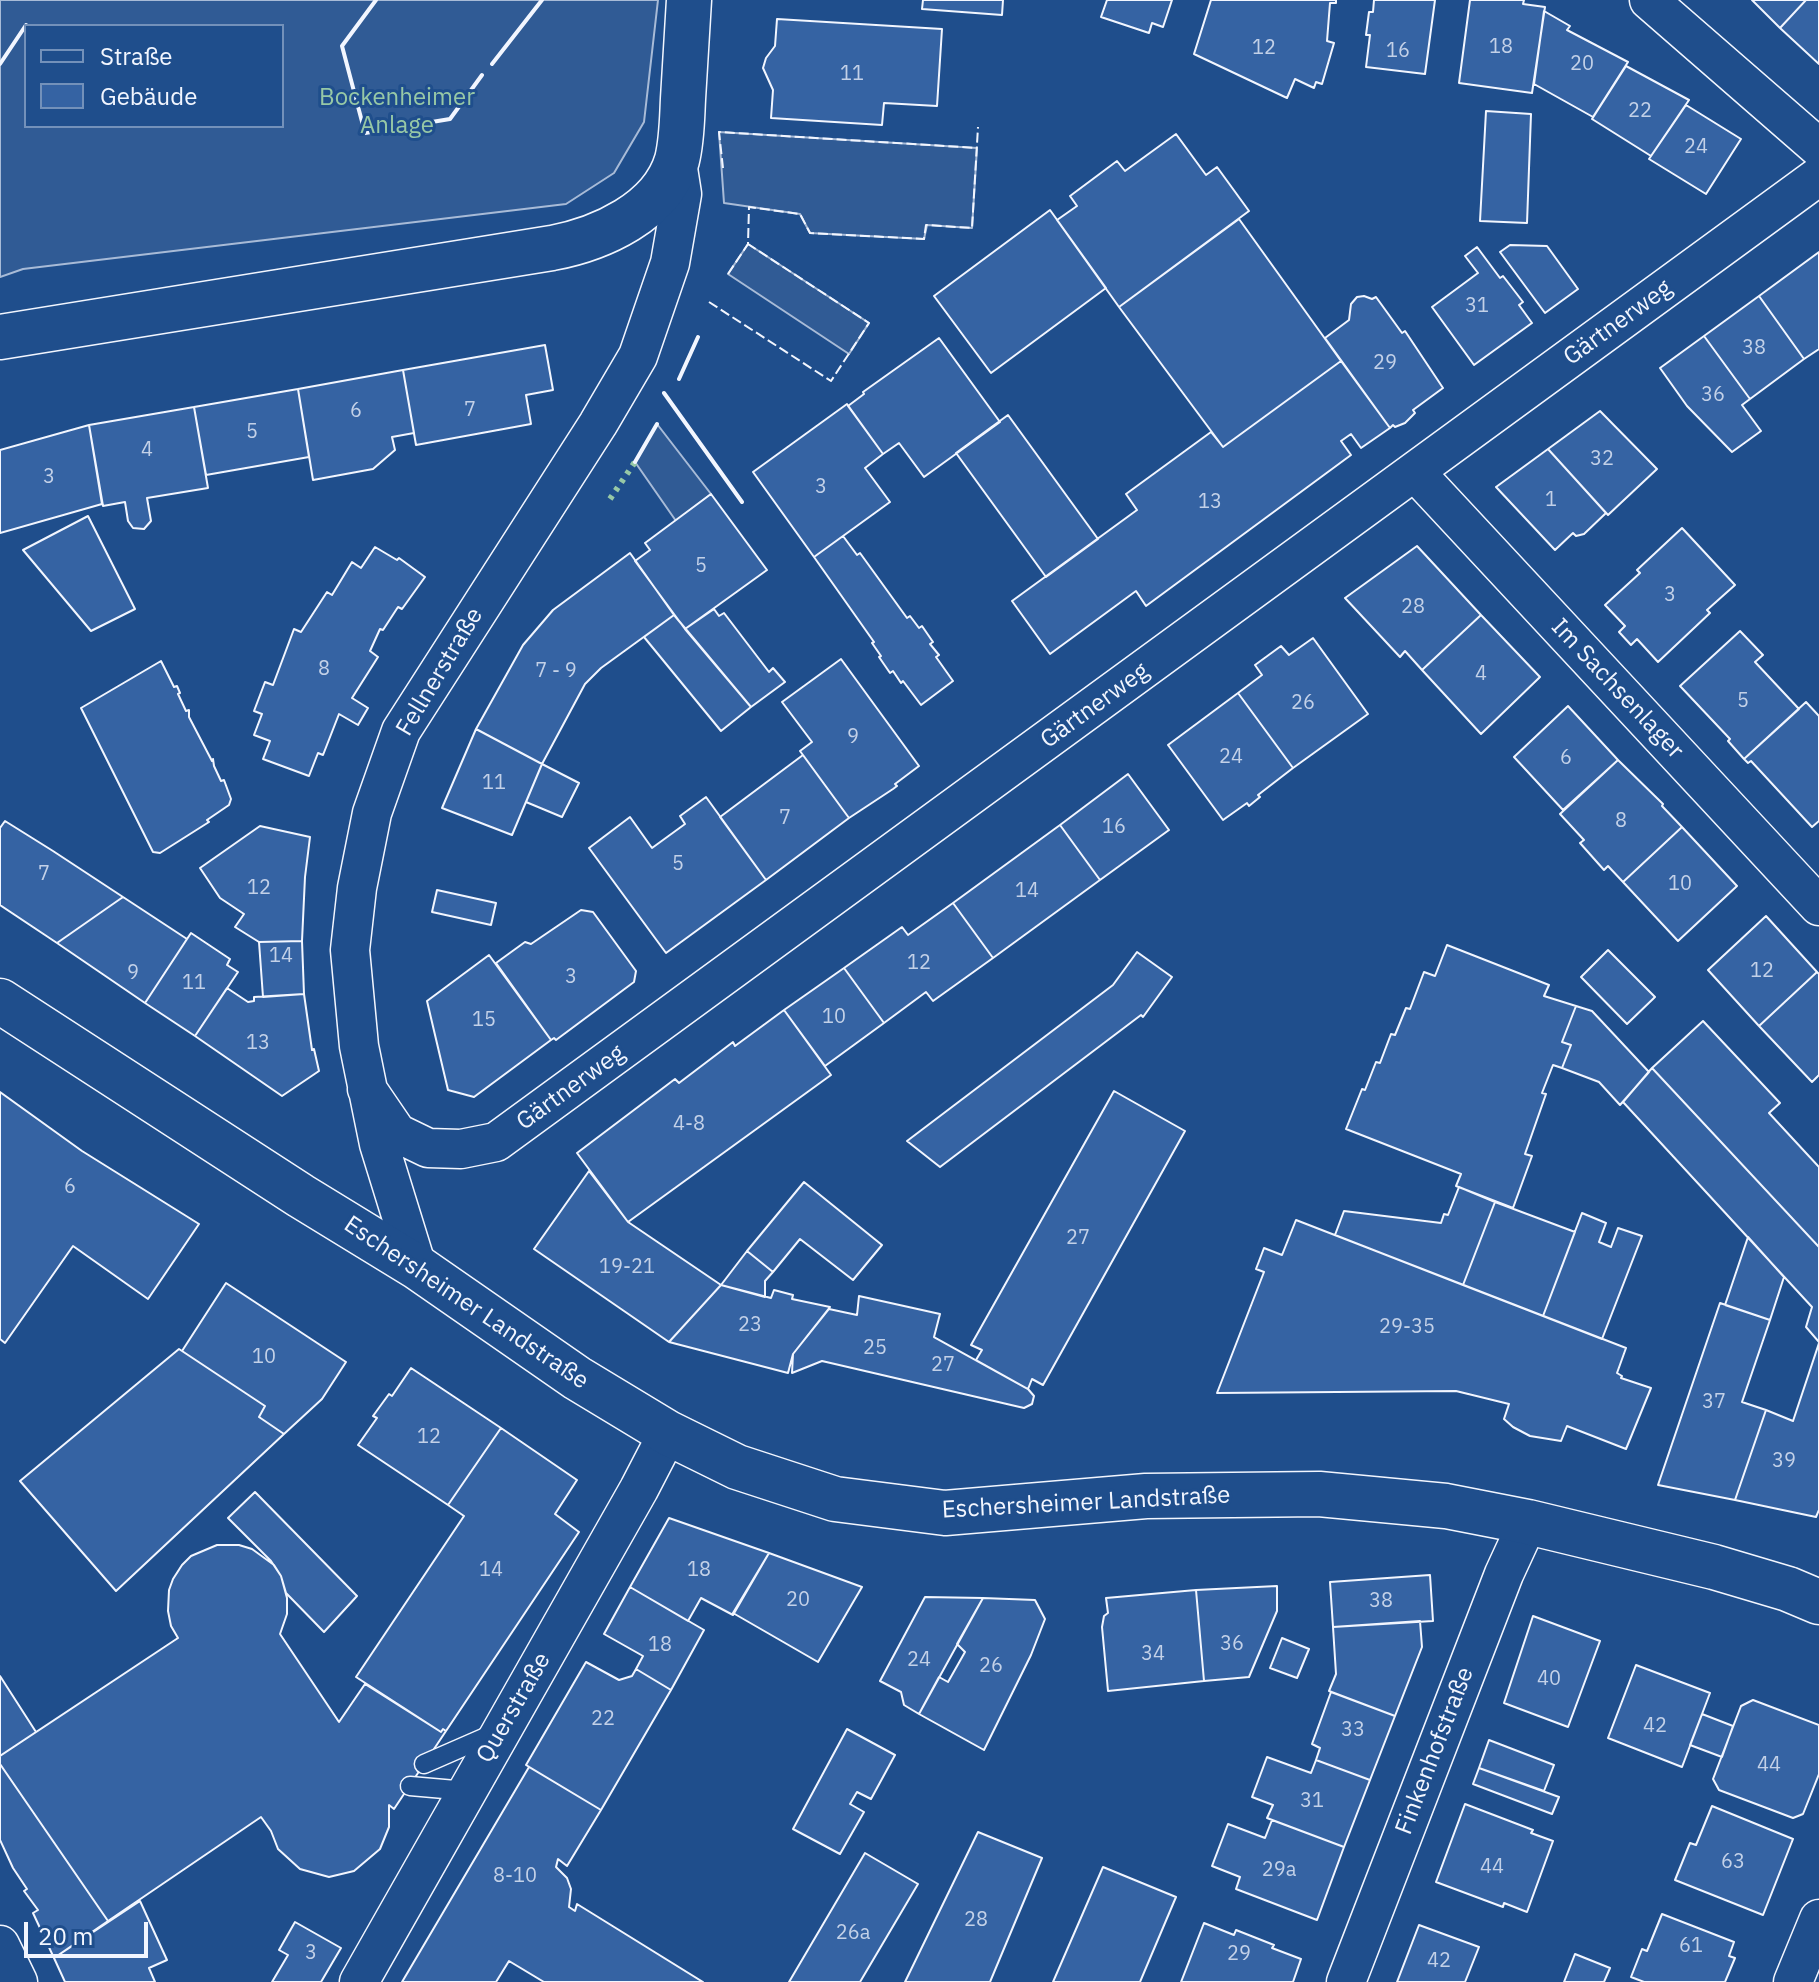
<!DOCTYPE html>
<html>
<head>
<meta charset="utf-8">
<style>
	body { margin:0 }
	#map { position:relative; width:1819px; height:1982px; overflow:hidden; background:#1f4e8c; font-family:"IBM Plex Sans",sans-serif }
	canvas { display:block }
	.legend { position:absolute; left:24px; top:24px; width:260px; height:104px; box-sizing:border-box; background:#1f4e8c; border:2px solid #7391ba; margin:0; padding:10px 14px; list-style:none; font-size:24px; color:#f2f6ff }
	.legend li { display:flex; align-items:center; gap:16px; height:40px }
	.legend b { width:40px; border:2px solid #7391ba }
	.scale { position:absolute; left:24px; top:1922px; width:124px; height:36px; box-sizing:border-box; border:4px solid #f2f6ff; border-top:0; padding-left:10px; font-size:24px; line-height:28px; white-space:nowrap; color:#f2f6ff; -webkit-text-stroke:6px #1f4e8c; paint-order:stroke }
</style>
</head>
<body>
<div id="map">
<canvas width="1819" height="1982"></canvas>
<ul class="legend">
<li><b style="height:10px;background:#1f4e8c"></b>Straße</li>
<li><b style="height:22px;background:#3563a3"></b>Gebäude</li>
</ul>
<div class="scale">20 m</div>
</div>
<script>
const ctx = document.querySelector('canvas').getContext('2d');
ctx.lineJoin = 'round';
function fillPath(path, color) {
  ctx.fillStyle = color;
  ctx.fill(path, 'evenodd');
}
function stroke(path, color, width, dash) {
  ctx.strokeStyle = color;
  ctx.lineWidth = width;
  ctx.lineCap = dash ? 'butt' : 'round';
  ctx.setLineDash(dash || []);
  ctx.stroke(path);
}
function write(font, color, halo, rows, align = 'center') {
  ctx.font = font + ' "IBM Plex Sans",sans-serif';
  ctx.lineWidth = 6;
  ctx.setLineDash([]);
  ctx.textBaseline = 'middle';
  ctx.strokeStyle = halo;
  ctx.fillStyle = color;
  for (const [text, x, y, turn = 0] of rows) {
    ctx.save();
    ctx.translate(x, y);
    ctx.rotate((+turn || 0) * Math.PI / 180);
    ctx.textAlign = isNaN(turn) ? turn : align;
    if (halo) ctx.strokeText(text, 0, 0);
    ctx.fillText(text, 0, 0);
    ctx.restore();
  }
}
const built = new Path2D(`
	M0,0H658L644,122L614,173L566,204L23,269L0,277ZM26,26H282V126H26Z
	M719,132L977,148L972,228L927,225L924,239L810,233L800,214L724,203Z
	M748,244L869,323L849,354L728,274Z
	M657,424L711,494L676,521L635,462Z`);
fillPath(built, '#305b95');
stroke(built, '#a8bbd7', 2);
const building = new Path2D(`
	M923,0H1003L1002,15L922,9Z
	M1107,0H1172L1163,27L1152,23L1149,33L1101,17Z
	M1211,0H1336V3H1330L1327,41L1334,43L1322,84L1316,82L1314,88L1295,79L1287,98L1194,54Z
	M1374,0H1435L1425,74L1366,67L1370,35H1366L1369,12H1373Z
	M1470,0H1524L1523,4L1545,7L1532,93L1459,83Z
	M1752,0H1806L1780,28Z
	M1806,0H1819V64L1780,28Z
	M1544,11L1570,26L1567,30L1628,62L1593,117L1534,84Z
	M777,19L942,29L937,106L884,103L882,125L771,118L773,90L763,68L766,58L775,46Z
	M1626,66L1689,100L1651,156L1592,119Z
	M1686,105L1741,139L1706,194L1649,159Z
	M1486,111L1531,114L1527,223L1480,221Z
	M1176,134L1206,175L1217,167L1249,211L1119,307L1057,220L1077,206L1070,196L1117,161L1125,171Z
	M1050,210L1106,288L991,373L934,296Z
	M1239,219L1341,361L1223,447L1119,307Z
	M1510,245L1547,246L1578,289L1545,313L1500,252Z
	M1477,247L1500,278L1503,276L1523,302L1519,305L1532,323L1474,365L1432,307L1478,273L1465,256Z
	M1819,252V349L1804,359L1759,296Z
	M1364,296L1372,299L1376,297L1402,333L1405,331L1443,388L1413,410L1415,413L1405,423L1395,427L1393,425L1390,428L1325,338L1349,320L1351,304L1357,297Z
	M1759,296L1804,359L1750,399L1704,336Z
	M1704,336L1750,399L1742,405L1761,431L1732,452L1687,406L1660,368Z
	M939,338L1000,422L924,477L899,443L883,454L848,406L864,394L863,392Z
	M545,345L553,390L526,395L531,424L416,445L403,370Z
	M1341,361L1390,428L1361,448L1351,434L1341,441L1351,455L1146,606L1136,591L1050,654L1012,601L1137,510L1126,494L1211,432L1223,447Z
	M403,370L414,433L392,437L395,450L373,469L313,480L298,389Z
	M298,389L309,457L206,475L194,407Z
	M847,404L883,454L865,468L890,502L814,557L753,472Z
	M194,407L208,488L147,498L151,521L144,529L133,528L128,521L125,502L103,506L89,425Z
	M1600,411L1657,469L1608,515L1548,449Z
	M1008,415L1098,539L1046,577L956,453Z
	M89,425L102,504L0,533V450Z
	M1548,449L1606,513L1584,534L1576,536L1573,533L1555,550L1496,487Z
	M711,494L767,570L685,629L635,561L650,550L645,543Z
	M88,516L135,609L91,631L23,550Z
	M1682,528L1735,585L1707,610L1710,613L1658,662L1637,639L1631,645L1619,632L1625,626L1605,605L1640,573L1637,570Z
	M843,536L857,555L860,553L907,618L910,616L919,628L922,626L933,642L930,644L939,655L936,657L953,681L921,705L903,681L901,683L893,671L890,673L879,657L881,656L872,643L874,642L814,557Z
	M1417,546L1481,615L1422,670L1405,651L1400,657L1345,598Z
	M375,547L397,560L399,558L425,577L402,609L398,607L383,630L380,629L370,651L378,657L352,698L368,708L358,725L339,714L323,755L318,753L309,776L263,759L270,741L254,735L262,714L254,711L265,682L273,685L294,629L301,632L327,592L332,595L352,562L361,568Z
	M630,553L674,615L601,668L585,684L542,764L476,729L523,645L553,610Z
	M714,609L719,616L724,613L769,672L773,668L785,682L751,707L685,629Z
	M674,615L751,707L721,731L644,637Z
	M1481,615L1540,677L1481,734L1422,670Z
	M1740,631L1763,655L1755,662L1799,709L1744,759L1728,741L1730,739L1680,686Z
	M1313,638L1368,714L1293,768L1238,693L1262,675L1255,665L1281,646L1289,655Z
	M841,659L919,766L895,784L897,786L893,789L849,818L800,751L812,742L782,702Z
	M161,661L174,687L177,686L180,693L178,694L186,711L189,710V717L212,761L213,759L214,766L221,781L224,780L231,799L229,805L207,820L209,822L160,853L153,852L81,708Z
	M1238,693L1293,768L1258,795L1260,797L1249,806L1247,803L1223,820L1168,745Z
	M1806,702L1819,716V821L1812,827L1751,761L1748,763L1744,759Z
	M1568,706L1618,760L1563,810L1514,757Z
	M476,729L542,764L512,835L442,808Z
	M803,755L849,818L766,880L720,817Z
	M1618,760L1663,804L1662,806L1682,827L1623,882L1608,866L1604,870L1580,843L1584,840L1560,814Z
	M542,764L579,783L562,817L526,802Z
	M1128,774L1169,830L1100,880L1060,825Z
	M706,797L766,880L666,953L589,848L630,817L652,848L685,824L680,816Z
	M5,821L53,851L123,897L57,943L0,905V828Z
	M1060,825L1100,880L993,958L953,903Z
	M260,826L310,837L305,877L302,941L259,942L235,927L244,914L220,898L200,868Z
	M1682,827L1737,886L1678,941L1623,882Z
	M437,890L496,903L491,925L432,912Z
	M123,897L187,939L145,1003L57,943Z
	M953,903L993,958L933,1001L926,992L884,1023L844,968L902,927L908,935Z
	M581,910L593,912L636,971L634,982L556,1040L554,1038L551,1040L496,963L525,942L531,944Z
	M1766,916L1817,972L1759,1026L1708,970Z
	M191,933L230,959L227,965L238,972L195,1036L145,1003Z
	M302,941L304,994L263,997L259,942Z
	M1447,945L1549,985L1544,996L1576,1006L1562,1042L1571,1045L1562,1068L1553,1065L1542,1093L1546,1094L1525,1154L1532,1156L1513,1208L1456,1186L1461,1174L1346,1129L1362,1089L1365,1090L1376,1062L1380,1063L1391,1034L1395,1035L1406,1008L1410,1009L1424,972L1435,976Z
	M1608,950L1655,997L1627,1024L1581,977Z
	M1137,952L1172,977L1143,1017L1141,1015L940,1167L907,1141L1113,985Z
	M489,955L551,1040L474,1097L448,1090L427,1001Z
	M844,968L884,1023L825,1066L784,1010Z
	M1817,972L1819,974V1075L1812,1082L1759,1026Z
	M227,988L248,1002L254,1001V997L304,994L312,1050L314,1049L319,1071L282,1096L195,1036Z
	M1576,1006L1592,1011L1649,1072L1620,1105L1599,1082L1562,1068L1571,1045L1562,1042Z
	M784,1010L831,1075L628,1222L577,1153L675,1079L679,1083L733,1042L735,1046Z
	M1703,1021L1780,1103L1769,1113L1819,1167V1247L1652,1068Z
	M1652,1068L1819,1247V1342L1806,1327L1812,1307L1623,1102Z
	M1114,1091L1185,1131L1043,1385L1032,1379L1028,1389L976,1360L982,1350L971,1345Z
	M0,1092L82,1151L199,1224L148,1299L73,1246L5,1343L0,1339Z
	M589,1171L628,1222L721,1285L669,1342L534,1249Z
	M804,1182L882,1245L853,1280L800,1239L773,1272L747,1251Z
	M1459,1187L1495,1202L1463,1285L1335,1235L1344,1211L1441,1223L1444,1214L1448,1215Z
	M1495,1202L1575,1232L1543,1316L1463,1285Z
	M1582,1213L1606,1223L1599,1242L1611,1247L1618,1228L1642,1236L1602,1339L1543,1316Z
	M1296,1220L1626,1348L1617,1373L1622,1376L1621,1378L1651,1388L1626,1449L1567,1426L1561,1441L1530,1436L1513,1427L1504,1419L1509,1404L1456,1391L1217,1393L1264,1272L1256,1269L1264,1248L1282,1255Z
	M1748,1237L1784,1277L1770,1320L1725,1305Z
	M747,1251L773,1272L765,1281V1297L721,1285Z
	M226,1283L346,1362L322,1399L284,1434L259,1417L265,1406L182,1351Z
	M721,1285L771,1298L774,1290L793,1295L792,1299L830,1307L793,1354L788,1373L669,1342Z
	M859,1296L940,1314L934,1337L1028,1389L1034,1396L1032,1404L1024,1408L822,1361L792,1373L793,1354L829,1309L857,1315Z
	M1720,1303L1770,1320L1742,1402L1766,1410L1735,1500L1658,1485Z
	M1819,1343V1510L1816,1517L1735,1500L1766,1410L1793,1421Z
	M179,1349L265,1406L259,1417L284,1434L116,1591L20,1481Z
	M411,1368L501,1428L448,1505L358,1445L377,1418L373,1416L389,1394L392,1396Z
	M501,1428L577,1480L555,1514L579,1532L446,1731L443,1729L441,1732L356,1677L464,1516L448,1505Z
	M255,1492L357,1596L324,1632L286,1593L281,1576L271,1561L228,1518Z
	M669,1518L769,1553L733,1615L701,1598L688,1621L630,1587Z
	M217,1545H239L252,1549L274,1565L281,1576L287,1598V1614L280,1634L339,1722L365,1684L441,1732L443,1729L446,1731L394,1809L389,1805V1827L380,1849L354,1871L329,1877L300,1869L278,1849L271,1831L261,1817L108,1921L0,1764V1756L178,1638L171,1626L168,1611L169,1590L173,1579L182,1565L191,1556Z
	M769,1553L862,1587L818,1662L733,1613Z
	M1430,1575L1433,1621L1333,1627L1330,1582Z
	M1277,1586V1611L1249,1677L1204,1681L1196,1590Z
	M630,1587L704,1630L671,1690L636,1669L643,1656L604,1634Z
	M1196,1590L1204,1681L1108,1691L1102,1627L1104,1616L1108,1613L1106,1598Z
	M925,1597L983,1598L919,1714L904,1705L901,1692L880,1681Z
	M983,1598L1035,1600L1045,1619L1031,1655L984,1750L919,1714L939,1677L948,1682L965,1652L957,1644Z
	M1533,1616L1600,1641L1568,1727L1504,1703Z
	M1420,1621L1422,1647L1395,1716L1329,1691L1336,1674L1333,1627Z
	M1282,1638L1309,1649L1297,1678L1270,1668Z
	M586,1662L619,1680L632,1676L636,1669L671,1690L601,1810L526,1765Z
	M1636,1665L1710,1693L1682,1767L1608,1738Z
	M0,1676L36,1732L0,1756Z
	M1331,1692L1395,1716L1370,1780L1316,1760L1320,1748L1312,1744Z
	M1753,1700L1819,1725V1774L1803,1814L1793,1818L1719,1790L1713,1779L1741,1706Z
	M1702,1714L1733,1726L1722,1757L1690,1745Z
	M847,1729L895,1755L871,1799L857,1792L850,1804L864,1812L840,1854L793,1829Z
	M1489,1740L1554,1765L1544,1791L1479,1768Z
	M1267,1757L1311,1773L1316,1760L1370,1780L1344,1847L1267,1818L1273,1805L1252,1797Z
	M0,1764L108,1921L54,1958L33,1913L38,1910L24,1891L27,1889L13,1868L0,1840Z
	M529,1767L601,1810L567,1866L558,1859L556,1867L567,1878L571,1889L569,1907L575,1911L577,1904L703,1982H544L509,1961L496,1982H402Z
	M1479,1768L1559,1797L1552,1814L1473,1784Z
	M1465,1804L1533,1830L1531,1833L1553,1841L1527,1912L1504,1903L1503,1907L1436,1882Z
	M1712,1806L1793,1839L1763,1915L1675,1880L1690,1843L1696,1845Z
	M1272,1820L1344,1847L1317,1920L1236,1889L1240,1877L1212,1866L1228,1824L1265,1838Z
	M978,1832L1042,1858L990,1982H905Z
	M865,1853L918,1884L860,1982H789Z
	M1103,1867L1176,1897L1140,1982H1053Z
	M140,1901L167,1960L149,1968L155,1982H65L54,1958Z
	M1662,1914L1734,1942L1729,1956L1735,1958L1725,1982H1644L1631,1977L1642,1949L1647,1951Z
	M295,1922L341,1948L321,1982H272L288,1955L279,1950Z
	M1204,1923L1234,1935L1236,1930L1274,1945L1272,1948L1301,1959L1293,1982H1181Z
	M1419,1925L1479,1947L1465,1982H1397Z
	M1575,1954L1610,1968L1604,1982H1564Z`);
fillPath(building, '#3563a3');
stroke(building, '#f2f6ff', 2);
const lane = new Path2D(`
	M424,1764L495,1733
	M410,1786L467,1791`);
const street = new Path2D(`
	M1649,0L1819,148
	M1415,472L1819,906
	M367,1089L397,1133L428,1148L461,1149L496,1142L1819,176
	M417,1267L379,1144L359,1046L350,950L357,888L372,813L401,731L598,424L638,356L670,263L682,194L677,162
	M0,1945L18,1982
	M359,1982L639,1489L668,1433
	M1346,1982L1504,1574L1528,1522
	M1793,1982L1819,1919`);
const secondary = new Path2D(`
	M0,337L552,248C600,239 662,212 677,160C682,140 682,119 683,99C685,66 687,33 689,0
	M0,1001L301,1196L417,1267L577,1378L668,1433L737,1467L835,1499L945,1513L1146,1496L1319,1494L1446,1506L1528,1522L1714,1567L1788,1589L1819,1602`);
stroke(lane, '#f2f6ff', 21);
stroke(street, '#f2f6ff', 41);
stroke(secondary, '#f2f6ff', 47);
stroke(lane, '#1f4e8c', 18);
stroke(street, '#1f4e8c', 38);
stroke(secondary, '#1f4e8c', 44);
stroke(new Path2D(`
	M610,499L635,462`), '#97c8a6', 6, [4, 6]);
stroke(new Path2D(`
	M723,168L719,132L977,148
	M728,274L748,244L749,207L800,214L810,233L924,239L926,225L972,228L978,127
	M709,302L831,381L869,323L748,244`), '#f2f6ff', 2, [10, 4]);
stroke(new Path2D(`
	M376,0L342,46L365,133L450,119L482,75
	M0,64L26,25
	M492,64L542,0
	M679,379L698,337
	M664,393L742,502
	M635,462L657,424`), '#f2f6ff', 4);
write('20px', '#c3d1e8', null, [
	["18",1501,47],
	["12",1264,48],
	["16",1398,51],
	["20",1582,64],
	["11",852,74],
	["22",1640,111],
	["24",1696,147],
	["31",1477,306],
	["38",1754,348],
	["29",1385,363],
	["36",1713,395],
	["7",470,410],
	["6",356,411],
	["5",252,432],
	["4",147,450],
	["32",1602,459],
	["3",49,477],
	["3",821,487],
	["1",1551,500],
	["13",1210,502],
	["5",701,566],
	["3",1670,595],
	["28",1413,607],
	["8",324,669],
	["7 - 9",556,671],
	["4",1481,674],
	["5",1743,701],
	["26",1303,703],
	["9",853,737],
	["24",1231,757],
	["6",1566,758],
	["11",494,783],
	["7",785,818],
	["8",1621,821],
	["16",1114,827],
	["5",678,864],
	["7",44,874],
	["10",1680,884],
	["12",259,888],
	["14",1027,891],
	["14",281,956],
	["12",919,963],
	["12",1762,971],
	["9",133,973],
	["3",571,977],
	["11",194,983],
	["10",834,1017],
	["15",484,1020],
	["13",258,1043],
	["4-8",689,1124],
	["6",70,1187],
	["27",1078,1238],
	["19-21",627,1267],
	["23",750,1325],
	["29-35",1407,1327],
	["25",875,1348],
	["10",264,1357],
	["27",943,1365],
	["37",1714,1402],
	["12",429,1437],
	["39",1784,1461],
	["14",491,1570],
	["18",699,1570],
	["20",798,1600],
	["38",1381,1601],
	["36",1232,1644],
	["18",660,1645],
	["34",1153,1654],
	["24",919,1660],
	["26",991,1666],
	["40",1549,1679],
	["22",603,1719],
	["42",1655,1726],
	["33",1353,1730],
	["44",1769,1765],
	["31",1312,1801],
	["63",1733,1862],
	["44",1492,1867],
	["29a",1279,1870],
	["8-10",515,1876],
	["28",976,1920],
	["26a",853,1933],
	["61",1691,1946],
	["3",311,1953],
	["29",1239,1954],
	["42",1439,1961]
]);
write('24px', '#97c8a6', '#1f4e8c', [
	["Bockenheimer",397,98],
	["Anlage",397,126]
]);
write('24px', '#f2f6ff', '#1f4e8c', [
	["Gärtnerweg",1618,323,-36],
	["Fellnerstraße",440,672,-59],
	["Im Sachsenlager",1617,689,47],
	["Gärtnerweg",1095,706,-36],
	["Gärtnerweg",571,1088,-36],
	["Eschersheimer Landstraße",466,1303,34],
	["Eschersheimer Landstraße",1086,1503,-3],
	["Querstraße",514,1708,-60],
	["Finkenhofstraße",1435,1751,-69]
]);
</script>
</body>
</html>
